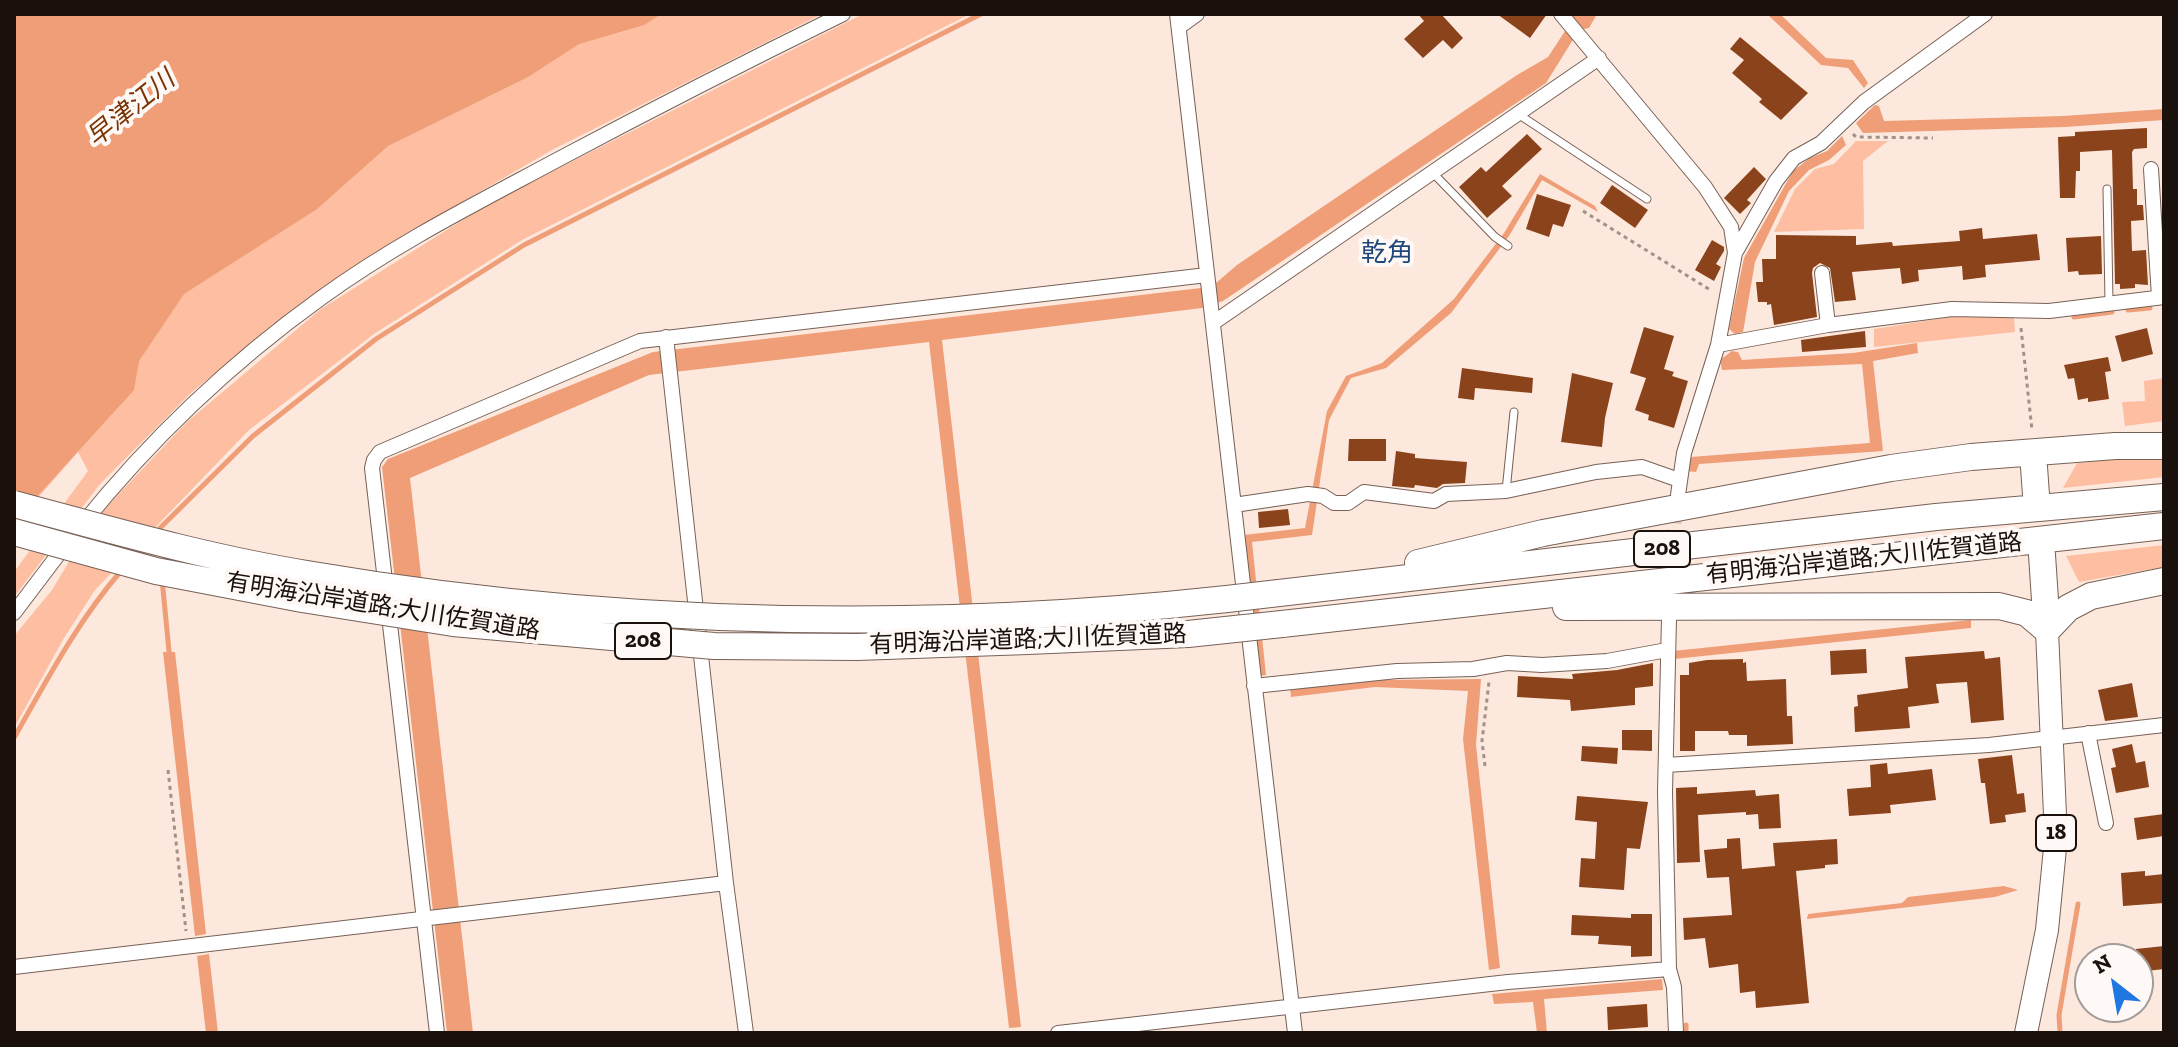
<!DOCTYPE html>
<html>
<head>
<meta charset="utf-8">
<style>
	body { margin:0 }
	#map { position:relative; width:2178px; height:1047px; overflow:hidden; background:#fde8de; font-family:"Zilla Slab",serif }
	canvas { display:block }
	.frame { position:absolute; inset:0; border:16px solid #1a110d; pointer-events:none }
	.north { position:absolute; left:2074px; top:943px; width:80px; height:80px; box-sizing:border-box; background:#fef9f6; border:2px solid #a39c99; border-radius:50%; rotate:329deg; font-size:22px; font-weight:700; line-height:32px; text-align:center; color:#1a110d }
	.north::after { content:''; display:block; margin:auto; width:28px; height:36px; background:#2077e1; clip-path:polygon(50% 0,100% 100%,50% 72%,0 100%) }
</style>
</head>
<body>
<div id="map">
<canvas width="2178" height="1047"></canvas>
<div class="frame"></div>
<div class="north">N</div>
</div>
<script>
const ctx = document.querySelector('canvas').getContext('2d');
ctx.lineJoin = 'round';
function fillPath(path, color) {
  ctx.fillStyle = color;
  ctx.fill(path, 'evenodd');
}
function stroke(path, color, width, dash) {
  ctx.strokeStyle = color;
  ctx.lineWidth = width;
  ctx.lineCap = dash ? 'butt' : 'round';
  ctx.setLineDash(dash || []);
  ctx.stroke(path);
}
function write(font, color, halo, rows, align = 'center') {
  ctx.font = font + ' "Zilla Slab","Noto Sans JP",serif';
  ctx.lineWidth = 8;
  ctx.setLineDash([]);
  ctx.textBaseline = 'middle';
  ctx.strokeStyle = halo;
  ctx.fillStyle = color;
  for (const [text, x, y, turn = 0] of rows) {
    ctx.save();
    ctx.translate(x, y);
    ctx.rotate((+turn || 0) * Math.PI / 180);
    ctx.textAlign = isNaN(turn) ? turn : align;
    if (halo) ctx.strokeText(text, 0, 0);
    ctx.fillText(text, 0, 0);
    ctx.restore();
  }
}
fillPath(new Path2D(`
	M617,14H822L552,150L398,239L308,298L192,392L100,484L14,597V572L88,471L78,452L14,525V411L377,127Z
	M863,14H970L522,240L374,334L249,430L95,590L64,638L14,728V636L52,590L94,520L187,422L321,309L488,204Z
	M1856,141H1888L1863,161L1864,229L1774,232L1795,189L1815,169L1834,164Z
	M1957,316L2014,318L2015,332L1874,347V329Z
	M2164,378V421L2125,426L2122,402L2145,401L2144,381Z
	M2155,456H2164V477L2063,488L2077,463Z
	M2164,545V567L2079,582L2066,556Z`), '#fdbea1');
fillPath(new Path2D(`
	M14,14H661L644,25L579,44L528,77L388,146L317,209L184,294L139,361L134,390L22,513L14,525Z
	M1573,14H1597L1589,28L1579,30L1546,83L1223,301L1202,308L942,340L1021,1027L1009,1028L929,342L649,375L410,478L473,1033H447L382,467L388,459L653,352L1201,288L1216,283L1237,265L1517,75L1548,57L1571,22Z
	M1767,14H1780L1826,58L1853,60L1868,83L1864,88L1848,68L1821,65Z
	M1875,105L1879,106L1884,121L2063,116L2164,109V120L2065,127L1863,133L1856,123Z
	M1842,136L1846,145L1829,160L1809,170L1789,191L1755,262L1743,332L1735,334L1729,329L1744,258L1793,171L1810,158L1827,151Z
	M1540,174L1595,206L1598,212L1542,180L1509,236L1451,313L1386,368L1351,378L1329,420L1312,535L1252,542L1266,675L1260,676L1244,535L1305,528L1327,411L1346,376L1382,363L1454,299L1504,233Z
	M1917,343L1918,353L1873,361L1883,451L1699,464L1696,472L1687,471L1691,457L1870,443L1862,364L1722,370L1720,360L1732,351L1738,352L1742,360L1853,353Z
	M1971,620V628L1674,659L1673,651Z
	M163,652H175L206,934L195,936Z
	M1481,679L1476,745L1500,968L1489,970L1463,739L1468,691L1375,687L1291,697L1290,688L1375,680Z
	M2004,886L2018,890L1995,897L1807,919L1808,914L1902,903L1908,897Z
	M209,954L218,1033H206L197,956Z
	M1662,979L1663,990L1544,999L1547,1033H1537L1533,1002L1494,1004L1492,994Z`), '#ef9e77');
stroke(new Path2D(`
	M2128,310L2150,308
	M2074,317L2112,312
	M154,534L253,436L376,339L524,245L981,14
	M162,579L169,651
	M14,738C47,680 77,622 121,571
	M2060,1032L2059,1015L2078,904
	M1686,1033V1025`), '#ef9e77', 5);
fillPath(new Path2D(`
	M1418,14H1441L1463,38L1452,49L1443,40L1423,58L1404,39L1424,21Z
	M1497,14H1547L1530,38Z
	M1740,37L1808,93L1781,120L1759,102L1762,99L1732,73L1744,60L1730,49Z
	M2147,128V148L2134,149L2132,152L2133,189H2137V205H2143L2144,220L2131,221L2132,251L2146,250L2148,285L2135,284V288L2120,289V284H2115L2112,150L2080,152V171H2076L2075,198H2060L2058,137L2075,136V132Z
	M1527,134L1542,149L1502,186L1512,196L1487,218L1459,187L1481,167L1486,172Z
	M1754,167L1766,179L1747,200L1751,203L1740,214L1724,198Z
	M1612,185L1648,210L1635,228L1600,203Z
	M1537,194L1571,205L1563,227L1553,224L1549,237L1526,229Z
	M1982,228L1983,239L2037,234L2040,260L1985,265L1986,277L1963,280L1962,266L1918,270L1919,281L1902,284L1900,268L1852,272L1856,300L1835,302L1830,268L1820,263L1813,268L1812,273L1817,317L1774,325L1771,304L1767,305V302H1758L1756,282H1763L1762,259H1776V235L1856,236V245L1892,242L1893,246L1960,241L1959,231Z
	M2101,236L2102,274L2079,275L2078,271L2068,272L2066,238Z
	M1712,240L1724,247V251L1716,264L1721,267L1714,281L1695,270Z
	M1644,327L1674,336L1664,369L1674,372L1672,376L1688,381L1674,428L1648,420L1649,415L1635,410L1646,378L1630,373Z
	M2147,328L2153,354L2122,362L2115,336Z
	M1865,331L1866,347L1802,352L1801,340Z
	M2108,357L2111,371L2105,372L2109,399L2088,402V398L2078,400L2074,378L2068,379L2064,365Z
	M1462,368L1533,378L1532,393L1475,388L1474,400L1458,398Z
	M1572,373L1613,383L1605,418L1602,447L1561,442Z
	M1349,439H1386V461H1348Z
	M1396,451L1415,454V458L1467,462L1465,483L1443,484L1437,488L1415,485L1414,488L1392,486Z
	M1288,509L1290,525L1259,528L1258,512Z
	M1866,649L1867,673L1831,675L1830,651Z
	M1984,651L1985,659L2000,657L2004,720L1971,723L1967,682L1936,684L1939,703L1908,707L1910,728L1855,732L1854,707L1858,706L1857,695L1908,688L1905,657Z
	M1743,659V663L1746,662L1747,681L1786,679L1787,716H1792L1793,744L1747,746V735H1729L1728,731H1695V751H1680V675H1689V663L1707,660Z
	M1653,663V686L1635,688V705L1571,711L1570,700L1517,697L1518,676L1573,679L1572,674L1617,670Z
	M2132,683L2138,717L2105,721L2098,690Z
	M1622,730H1652V751L1622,750Z
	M2132,744L2136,763L2145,761L2149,787L2116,793L2111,768L2116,767L2112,749Z
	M1582,746L1618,748L1617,764L1581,761Z
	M2012,755L2017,794L2024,793L2026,812L2005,815L2006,822L1990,824L1985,783H1981L1978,759Z
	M1887,763L1888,774L1932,769L1936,800L1890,805L1891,813L1849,816L1847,789L1871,787L1870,765Z
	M1697,787V794L1755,790L1756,796L1779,794L1781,828L1759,829L1758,814L1746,815V812L1698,815L1700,862L1677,863L1676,788Z
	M1577,796L1648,802L1640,849L1627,848L1624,890L1579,887L1581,858L1595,859L1597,822L1575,820Z
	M2164,814V836L2137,840L2134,818Z
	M1740,838L1742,869L1775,866L1773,843L1837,839L1838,864L1825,865V868L1796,871L1809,1003L1756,1008L1755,991L1740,993L1738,964L1709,968L1705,938L1684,940L1683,918L1732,915L1729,877L1707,878L1704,850L1727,848V839Z
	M2145,871V876L2164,874V903L2123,906L2121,873Z
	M1631,914H1652V956L1631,957V946L1598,944L1599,936L1571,935L1572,915L1631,918Z
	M2164,946V969L2138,972L2136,949Z
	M1647,1004L1648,1027L1608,1030L1607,1007Z`), '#8b431c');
stroke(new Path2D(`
	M1669,586L1670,553L1677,504`), '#dbc8bf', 14, [14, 7]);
const service = new Path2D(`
	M1518,114L1647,199
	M1433,173L1495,237L1508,246
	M2107,189L2109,302
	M1506,491L1514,412`);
const minor = new Path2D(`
	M1177,14L1295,1033
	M1561,14L1705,187L1731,227L1735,253L1718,345L1684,453L1678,495
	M1179,27L1197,14
	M2151,169L2159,297
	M1735,253L1776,181L1794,158L1821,143L1864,102L1985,14
	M1822,273L1828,325
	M1213,323L1599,58
	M666,337L726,883L746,1033
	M1718,345L1828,325L1952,309L2049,311L2164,297
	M1234,505L1308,494L1323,496L1334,503H1348L1364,492L1434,501L1446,494L1506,491L1596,472L1642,467L1679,480
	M80,527C149,441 232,362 321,298C395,244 477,203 557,160C651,110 747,61 843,14
	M14,613L67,543
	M1669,618L1665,792L1669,969L1674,987L1676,1033
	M1254,686L1397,671L1473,669L1507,663L1542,665L1607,661L1667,650
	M2088,733L2106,823
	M1666,765L1989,745L2164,725
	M14,967L726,883
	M437,1033L372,468L374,460L380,452L640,341L1207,275
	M1058,1033L1508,982L1669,969`);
const primary = new Path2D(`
	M2026,1033L2047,930L2056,838L2047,630`);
const motorway = new Path2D(`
	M2033,453L2036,495
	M2042,555L2047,630
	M1418,563L1543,533L1891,468L1971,457L2115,446H2164
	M1279,593L1936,517L2164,497
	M1566,607L1999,606L2027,613L2047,630
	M1282,624L2164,526
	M2047,630L2068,608L2091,596L2164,581`);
stroke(service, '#776156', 9);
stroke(minor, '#776156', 16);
stroke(primary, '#776156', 24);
stroke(motorway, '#776156', 28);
stroke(new Path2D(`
	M1853,134L1856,137L1933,138
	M1583,211L1712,291
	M2021,328L2032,430
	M1485,766L1482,741L1489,682
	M168,770L186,931`), '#a19189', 3, [4, 4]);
stroke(service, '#fff', 7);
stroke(minor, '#fff', 14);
stroke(primary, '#fff', 22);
stroke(motorway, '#fff', 26);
const motorwayBridge = new Path2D(`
	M14,504C111,530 208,558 307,574C630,629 954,633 1279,593
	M14,532L156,571L302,599L453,623L714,646L857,647L1028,641L1188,634L1282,624`);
stroke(motorwayBridge, '#776156', 28, []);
stroke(motorwayBridge, '#fff', 26);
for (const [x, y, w] of [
	[1662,549,56],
	[643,641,56],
	[2056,833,40]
]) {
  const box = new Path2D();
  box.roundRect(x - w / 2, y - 18, w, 36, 6);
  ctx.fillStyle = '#fef9f6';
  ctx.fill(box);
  stroke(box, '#1a110d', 2);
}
write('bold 22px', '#1a110d', null, [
	["208",1662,549],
	["208",643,641],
	["18",2056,833]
]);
write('24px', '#1a110d', '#fef9f6', [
	["有明海沿岸道路;大川佐賀道路",1864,559,-6],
	["有明海沿岸道路;大川佐賀道路",383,607,9],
	["有明海沿岸道路;大川佐賀道路",1028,640,-2]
]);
write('italic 26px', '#7b3305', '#fef9f6', [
	["早津江川",131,109,-39]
]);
write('26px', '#1f477c', '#fef9f6', [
	["乾角",1387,254]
]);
</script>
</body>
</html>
